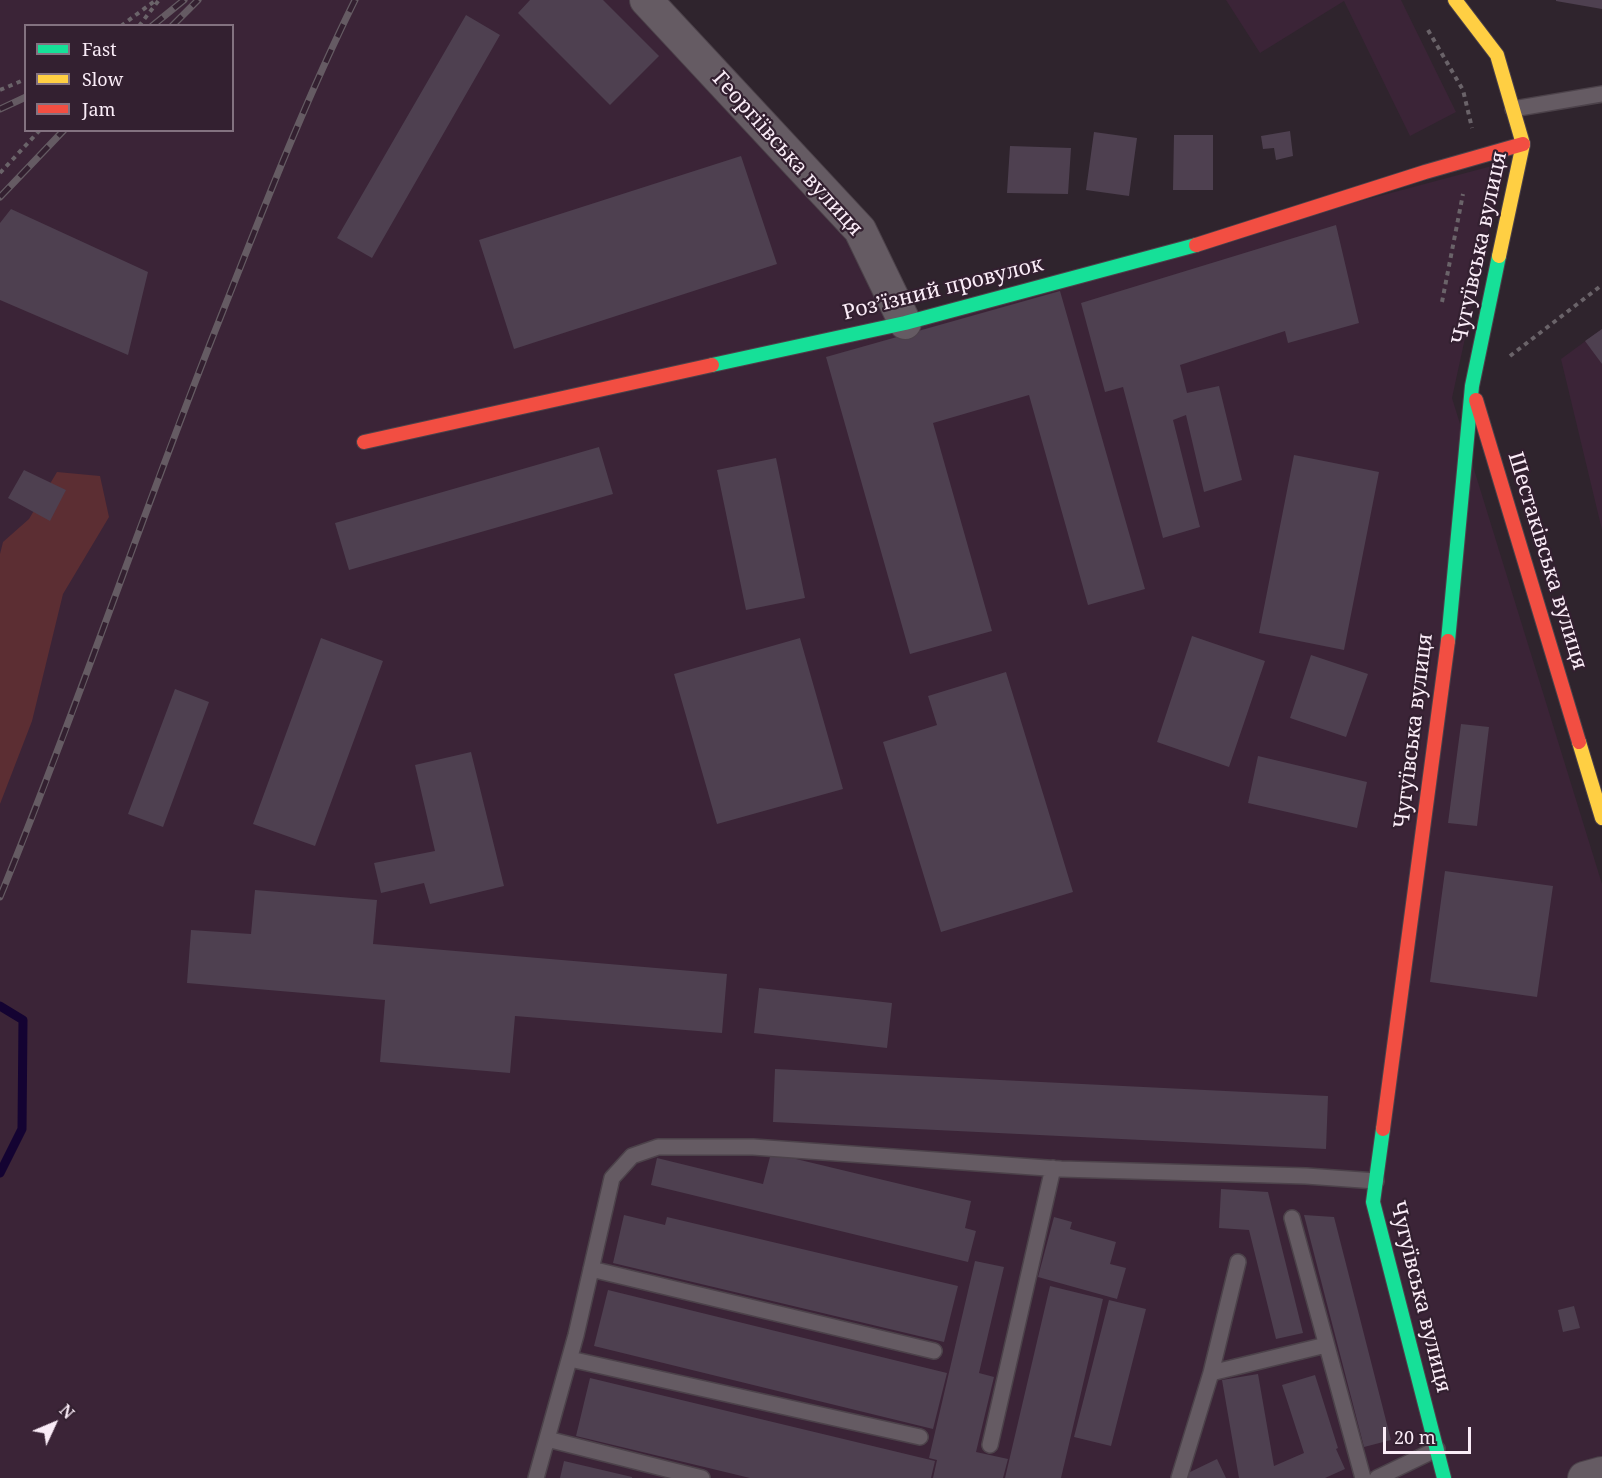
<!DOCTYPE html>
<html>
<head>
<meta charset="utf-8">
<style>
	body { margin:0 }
	#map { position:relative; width:1602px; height:1478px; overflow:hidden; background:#2f242d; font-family:"Noto Serif",serif }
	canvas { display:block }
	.legend { position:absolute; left:24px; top:24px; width:210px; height:108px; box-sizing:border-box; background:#332030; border:2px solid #837280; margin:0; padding:8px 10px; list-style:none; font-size:18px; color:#faecf7 }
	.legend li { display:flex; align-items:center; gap:12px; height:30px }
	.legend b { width:30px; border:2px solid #837280 }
	.north { position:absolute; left:24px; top:1394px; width:60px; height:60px; -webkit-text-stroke:4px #332030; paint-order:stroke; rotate:46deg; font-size:16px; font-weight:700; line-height:24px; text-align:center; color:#faecf7 }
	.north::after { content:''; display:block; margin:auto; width:21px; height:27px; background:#faecf7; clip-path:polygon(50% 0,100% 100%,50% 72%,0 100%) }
	.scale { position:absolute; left:1383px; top:1427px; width:88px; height:27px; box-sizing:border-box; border:3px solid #faecf7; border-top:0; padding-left:8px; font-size:18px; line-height:21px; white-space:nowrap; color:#faecf7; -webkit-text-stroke:4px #332030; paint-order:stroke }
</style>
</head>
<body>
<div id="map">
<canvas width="1602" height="1478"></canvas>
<ul class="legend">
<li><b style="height:8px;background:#16e098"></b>Fast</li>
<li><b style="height:8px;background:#ffcf43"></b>Slow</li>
<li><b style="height:8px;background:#f24e42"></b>Jam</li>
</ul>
<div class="north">N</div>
<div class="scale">20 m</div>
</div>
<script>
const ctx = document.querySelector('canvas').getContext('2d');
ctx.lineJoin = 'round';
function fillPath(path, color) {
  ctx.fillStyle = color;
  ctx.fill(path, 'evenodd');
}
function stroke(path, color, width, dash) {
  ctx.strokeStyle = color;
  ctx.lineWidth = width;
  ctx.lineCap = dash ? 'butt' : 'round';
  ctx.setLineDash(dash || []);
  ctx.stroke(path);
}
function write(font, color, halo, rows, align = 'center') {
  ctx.font = font + ' "Noto Serif",serif';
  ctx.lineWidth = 4.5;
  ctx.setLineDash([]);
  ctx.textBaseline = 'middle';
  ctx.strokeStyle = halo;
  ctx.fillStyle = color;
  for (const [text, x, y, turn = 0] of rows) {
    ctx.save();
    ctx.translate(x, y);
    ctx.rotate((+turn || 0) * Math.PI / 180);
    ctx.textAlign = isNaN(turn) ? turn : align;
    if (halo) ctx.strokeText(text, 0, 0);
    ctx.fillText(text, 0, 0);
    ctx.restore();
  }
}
fillPath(new Path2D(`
	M0,0H636L822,190L905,323L1503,163L1452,398L1602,884V1478H0ZM26,26H232V130H26Z
	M1226,0H1401L1456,112L1410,136L1344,1L1260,53Z
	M1602,329V530L1561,359Z`), '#3b2437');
fillPath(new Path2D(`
	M57,472L100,476L109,517L63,594L32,721L0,804V554L3,542L29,519Z`), '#5c2e33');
stroke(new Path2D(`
	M0,1006L23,1020L22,1129L0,1173`), '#140332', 9);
fillPath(new Path2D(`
	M530,0H603L659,56L610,105L518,13Z
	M1556,0H1602V9L1556,1Z
	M466,15L500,35L372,258L337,238Z
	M1290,131L1293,156L1276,160L1274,148L1263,149L1261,136Z
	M1094,132L1137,138L1129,196L1086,190Z
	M1174,135H1213V190H1173Z
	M1010,146L1071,148L1068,194L1007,193Z
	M741,156L777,264L514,349L479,240Z
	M11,209L148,272L128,355L0,300V223Z
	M1336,225L1359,323L1288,343L1285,331L1180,365L1187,393L1219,386L1242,480L1204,492L1186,415L1173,420L1200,527L1163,538L1123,387L1105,392L1081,303Z
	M1060,291L1145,589L1088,605L1029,395L933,423L992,631L910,654L826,357Z
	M1602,329V364L1585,341Z
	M599,447L613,494L349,570L335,523Z
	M1294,455L1379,472L1344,650L1259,633Z
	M776,458L805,598L746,610L717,470Z
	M24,470L66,490L50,521L8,498Z
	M1192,636L1265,661L1229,767L1157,742Z
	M321,638L383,661L315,846L253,824Z
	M800,638L843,789L717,824L674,674Z
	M1311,655L1368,674L1346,737L1290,718Z
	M1006,672L1073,892L941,932L883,742L937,725L928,696Z
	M175,689L209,702L163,827L128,814Z
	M1461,724L1489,727L1477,826L1448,823Z
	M471,752L504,886L430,904L424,883L381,893L374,863L435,851L415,765Z
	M1258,756L1367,782L1357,828L1248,803Z
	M1445,871L1553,886L1537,997L1430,982Z
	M255,890L377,900L373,944L727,974L722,1033L515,1016L510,1073L380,1062L385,1000L187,983L191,930L251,934Z
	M759,988L892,1003L887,1048L754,1033Z
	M775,1069L1328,1096L1326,1149L773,1122Z
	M771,1153L971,1201L965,1228L976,1231L968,1262L651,1185L657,1158L763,1184Z
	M1221,1189L1268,1192L1303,1333L1276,1339L1249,1230L1219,1228Z
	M624,1215L665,1225L667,1217L958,1286L944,1342L613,1263Z
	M1304,1215L1334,1217L1391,1440L1364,1447Z
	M1054,1217L1072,1222L1070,1229L1116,1242L1110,1264L1126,1268L1117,1299L1038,1277Z
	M975,1261L1004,1267L979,1373L994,1377L976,1452L1008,1459L1003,1478H933L937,1460L929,1458Z
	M1050,1286L1103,1299L1061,1478H1005Z
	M608,1290L947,1373L933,1429L594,1346Z
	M1109,1300L1146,1309L1111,1446L1074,1437Z
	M1574,1306L1580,1328L1563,1332L1558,1310Z
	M1258,1374L1274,1466L1304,1453L1282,1385L1315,1375L1338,1448L1336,1449L1345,1469L1325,1478H1239L1222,1380Z
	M590,1378L935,1461L931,1478H750L576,1436Z
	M1217,1459L1226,1478H1188L1186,1474Z
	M564,1461L632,1477V1478H560Z`), '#4e4050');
const lane = new Path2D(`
	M1513,109L1602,94
	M1292,1218L1363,1478
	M591,1269L934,1351
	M570,1359L920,1437
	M1211,1373L1326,1345
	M547,1439L702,1478
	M990,1445L1053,1168
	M536,1478L576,1335L612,1178L632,1156L658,1147H753L1061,1169L1306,1176L1376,1181
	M1179,1478L1211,1373L1238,1262
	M1377,1478L1437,1449`);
const street = new Path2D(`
	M646,0L860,230L905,323
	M1584,1478L1602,1473`);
const fast = new Path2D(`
	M712,365L905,323L1196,245
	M1448,641L1472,386L1499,256
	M1383,1129L1373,1202L1444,1478`);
const slow = new Path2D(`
	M1455,0L1497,55L1523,144L1499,256
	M1579,742L1602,818`);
const jam = new Path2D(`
	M1196,245L1425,172L1523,144
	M1476,400L1579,742
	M364,442L712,365
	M1383,1129L1448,641`);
stroke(lane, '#4c424a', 18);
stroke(street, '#4c424a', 34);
stroke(fast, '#4c424a', 16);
stroke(slow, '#4c424a', 16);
stroke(jam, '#4c424a', 16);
stroke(new Path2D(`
	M121,26L156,0
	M139,26L159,0
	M1428,30L1463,90L1472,128
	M0,90L26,79
	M0,173L40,130
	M1442,302L1463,194
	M1510,356L1602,285`), '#6a6369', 4, [4.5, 4.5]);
stroke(lane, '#655b63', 15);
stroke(street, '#655b63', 32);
stroke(fast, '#16e098', 14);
stroke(slow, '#ffcf43', 14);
stroke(jam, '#f24e42', 14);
const rail = new Path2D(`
	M152,26L184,0
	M172,26L198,0
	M0,109L26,97
	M0,197L64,130
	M0,897C78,707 143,512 219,321C262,213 303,105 355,0`);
stroke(rail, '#655b63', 7);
stroke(rail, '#332030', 4.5, [14]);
write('21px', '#faecf7', '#332030', [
	["Георгіївська вулиця",787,154,48],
	["Чугуївська вулиця",1480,248,-78],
	["Роз’їзний провулок",943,289,-14],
	["Шестаківська вулиця",1547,561,73],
	["Чугуївська вулиця",1414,731,-83],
	["Чугуївська вулиця",1420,1297,76]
]);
</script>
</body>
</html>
